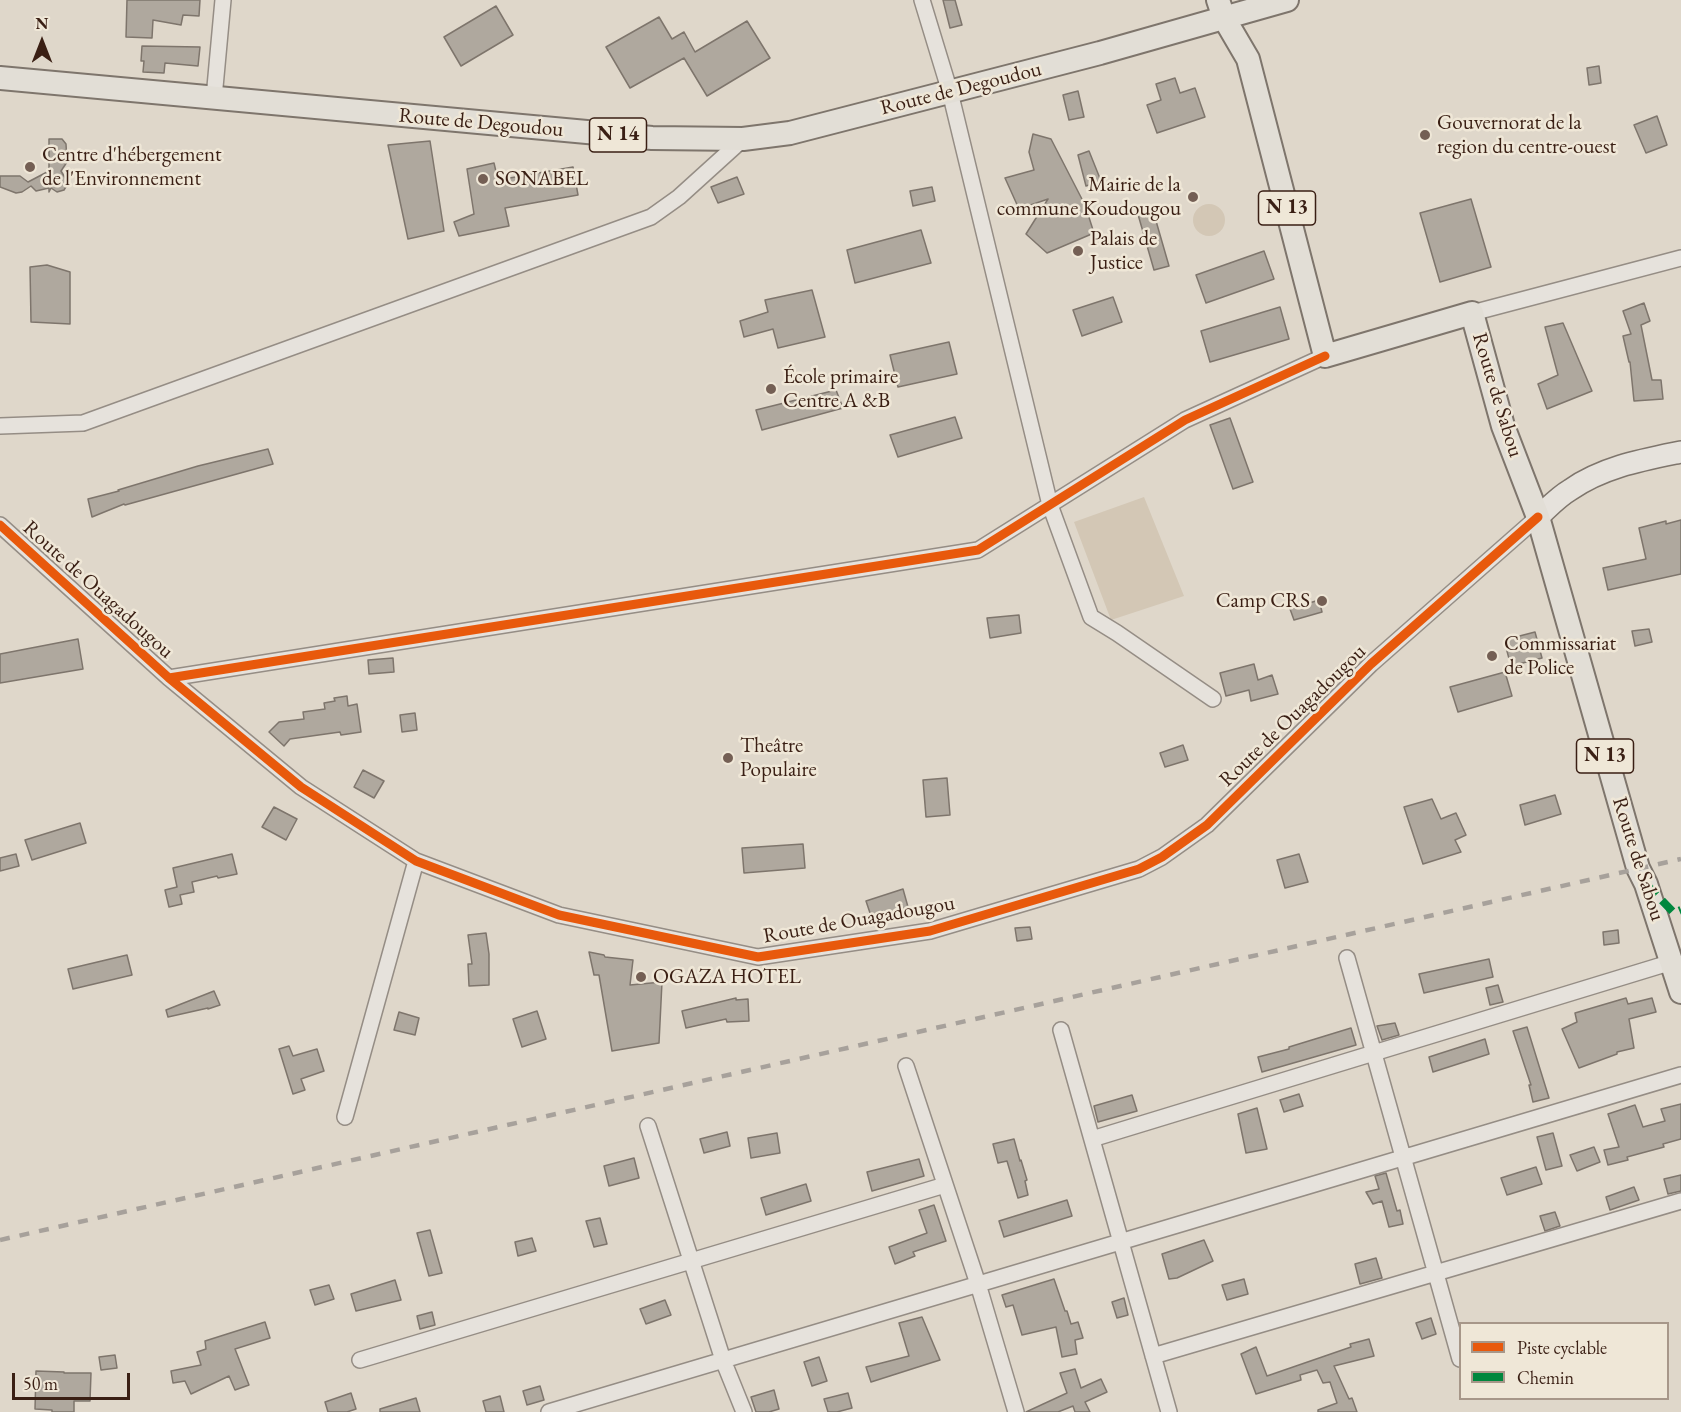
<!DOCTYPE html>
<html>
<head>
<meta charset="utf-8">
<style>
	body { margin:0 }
	#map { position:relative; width:1681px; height:1412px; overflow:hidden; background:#dfd7ca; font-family:"EB Garamond",serif }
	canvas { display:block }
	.legend { position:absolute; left:1459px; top:1322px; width:210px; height:78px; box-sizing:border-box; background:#efe7d7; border:2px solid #a79789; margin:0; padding:8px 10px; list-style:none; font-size:18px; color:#3a1f14 }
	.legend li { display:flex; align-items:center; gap:12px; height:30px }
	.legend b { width:30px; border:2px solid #a79789 }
	.north { position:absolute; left:12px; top:12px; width:60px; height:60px; -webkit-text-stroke:4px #efe7d7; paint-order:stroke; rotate:0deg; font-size:16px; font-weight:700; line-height:24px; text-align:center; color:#3a1f14 }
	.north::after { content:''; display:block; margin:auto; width:21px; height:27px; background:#3a1f14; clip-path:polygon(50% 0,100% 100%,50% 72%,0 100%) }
	.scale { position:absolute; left:12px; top:1373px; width:118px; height:27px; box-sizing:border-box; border:3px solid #3a1f14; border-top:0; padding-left:8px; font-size:18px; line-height:21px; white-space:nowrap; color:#3a1f14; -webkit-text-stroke:4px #efe7d7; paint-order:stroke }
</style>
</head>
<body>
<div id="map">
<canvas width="1681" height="1412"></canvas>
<ul class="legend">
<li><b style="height:8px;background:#e8590c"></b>Piste cyclable</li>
<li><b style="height:8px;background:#00873e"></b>Chemin</li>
</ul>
<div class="north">N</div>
<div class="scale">50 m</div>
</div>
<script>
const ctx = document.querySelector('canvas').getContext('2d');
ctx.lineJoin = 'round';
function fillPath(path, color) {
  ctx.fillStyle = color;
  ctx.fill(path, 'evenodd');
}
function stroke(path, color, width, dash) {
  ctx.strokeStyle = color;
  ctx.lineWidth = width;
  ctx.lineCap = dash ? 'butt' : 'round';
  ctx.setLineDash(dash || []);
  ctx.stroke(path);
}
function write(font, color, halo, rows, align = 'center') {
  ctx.font = font + ' "EB Garamond",serif';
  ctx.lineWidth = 5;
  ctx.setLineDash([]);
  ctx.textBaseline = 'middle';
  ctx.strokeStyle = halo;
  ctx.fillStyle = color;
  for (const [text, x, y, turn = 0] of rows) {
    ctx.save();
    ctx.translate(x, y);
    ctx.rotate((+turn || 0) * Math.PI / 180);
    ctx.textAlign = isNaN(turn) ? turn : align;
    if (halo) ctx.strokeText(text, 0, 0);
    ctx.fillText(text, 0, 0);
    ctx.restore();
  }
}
fillPath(new Path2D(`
	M1193 220a16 16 0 1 1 32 0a16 16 0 1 1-32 0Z
	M1144,497L1184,596L1111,620L1074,522Z`), '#d3c7b5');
const building = new Path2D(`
	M127,0H200L199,16L183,15L181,25L153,20L152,38L126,37Z
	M943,0H955L962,25L950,28Z
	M496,6L513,35L461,66L444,37Z
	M659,17L672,39L684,32L695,52L747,21L770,58L707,96L684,58L630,88L606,47Z
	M142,46L200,47L198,66L165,63L164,73L143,72L144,61H141Z
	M1599,66L1601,83L1589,85L1587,68Z
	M1175,78L1180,93L1195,88L1205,117L1157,133L1147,105L1161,100L1156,84Z
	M1078,91L1084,117L1069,120L1063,95Z
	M1657,116L1667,145L1646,153L1634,125Z
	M1033,134L1051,139L1085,205L1094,233L1047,253L1026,234L1048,199L1019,209L1005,178L1034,170L1029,152Z
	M49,139H62L66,144L67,162L61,171L67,181V185L64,190L57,192L51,188L49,192V188L36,191L31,186L22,192L16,193L0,187V176H20L28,182L49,171Z
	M430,141L444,231L408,239L388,145Z
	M1089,151L1101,181L1086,186L1078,155Z
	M494,163L498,180L573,167L578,195L505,208L509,226L459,236L454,222L474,214L467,169Z
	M737,177L744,194L718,203L711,187Z
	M932,187L935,201L913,206L910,191Z
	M1471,199L1491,267L1440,282L1420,213Z
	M1152,207L1169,266L1154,270L1137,211Z
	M921,230L931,263L855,283L847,250Z
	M1264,251L1274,279L1206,303L1196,275Z
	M47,265L70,272V324L31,322L30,267Z
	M812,290L825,337L778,348L773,329L744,337L740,321L768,312L765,300Z
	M1113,297L1122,322L1082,336L1073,310Z
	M1644,303L1650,321L1641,325L1652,380H1661L1663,399L1634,401L1630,362H1629L1623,336L1631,334L1623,311Z
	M1280,307L1289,339L1210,362L1201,331Z
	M1563,323L1592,391L1547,409L1538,384L1558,375L1545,327Z
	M949,342L957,374L898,387L890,355Z
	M836,390L843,408L762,430L756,410Z
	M955,417L962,438L898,457L890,435Z
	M1230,418L1253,482L1233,489L1210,425Z
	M268,449L273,464L125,505L124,504L92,517L88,499L119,491L118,490L198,466Z
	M1681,520V574L1608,590L1603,568L1646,559L1639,528L1666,521V524Z
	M1319,600L1322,612L1294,620L1290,609Z
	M1019,615L1021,633L990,638L987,618Z
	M1649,629L1652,642L1635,646L1632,631Z
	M1535,632L1542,658L1511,666L1504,640Z
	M78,639L83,669L0,683V654Z
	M393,658L394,672L369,674L368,660Z
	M1254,664L1258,680L1272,675L1278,694L1251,701L1249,690L1226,696L1220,673Z
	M1505,672L1512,696L1458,712L1450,687Z
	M347,696L348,706L357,704L361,732L341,735L340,732L290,739L284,746L269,732L279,722L304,719L303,712L325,709L324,703L335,701L334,698Z
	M415,713L417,730L402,732L400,715Z
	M1183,745L1188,760L1165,767L1160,753Z
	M363,770L384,781L374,798L354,787Z
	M947,778L950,815L926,817L923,780Z
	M1555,795L1561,814L1525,825L1520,805Z
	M1432,799L1441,819L1456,813L1466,835L1455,840L1461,852L1423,864L1404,807Z
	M274,807L297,819L286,840L262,827Z
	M80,823L86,843L32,860L25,840Z
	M803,844L805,868L744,873L742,848Z
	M16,854L19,866L0,871V858Z
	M232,854L237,874L218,878L217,876L192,882L194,892L180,895L182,904L169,907L165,890L177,887L173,868Z
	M1299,854L1308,882L1285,888L1277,860Z
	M903,889L908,907L872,919L866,901Z
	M1030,927L1032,939L1017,941L1015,928Z
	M1618,930L1619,943L1604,945L1603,932Z
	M486,933L489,954V985L469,986L468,964H472L468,935Z
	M589,952L604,955L605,957L633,960L630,985L662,982L659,1043L612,1051L599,975H594Z
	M127,955L132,975L73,989L68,969Z
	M1489,959L1493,977L1424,993L1419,974Z
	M1498,985L1503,1002L1490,1005L1486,988Z
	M214,991L220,1005L208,1009V1008L168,1017L166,1010Z
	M736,998V1000L748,999L749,1021L727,1022L726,1019L686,1028L682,1011Z
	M1626,998L1628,1004L1652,998L1656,1012L1629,1019L1634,1048L1617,1052V1054L1579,1068L1562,1029L1577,1022L1575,1013Z
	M537,1011L546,1039L522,1047L513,1019Z
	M399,1012L419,1018L415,1035L394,1030Z
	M1395,1023L1399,1035L1382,1040L1377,1026Z
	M1527,1027L1549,1098L1533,1102L1529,1085H1531L1513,1031Z
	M1351,1028L1356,1045L1262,1072L1258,1057L1289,1049V1047Z
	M1485,1039L1489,1054L1433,1072L1429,1057Z
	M289,1046L293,1056L317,1049L324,1071L301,1079L305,1090L293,1094L279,1049Z
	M1299,1094L1303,1106L1284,1112L1280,1100Z
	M1132,1095L1137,1111L1098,1122L1094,1106Z
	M1681,1104V1139L1663,1144L1664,1147L1627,1157L1628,1160L1608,1165L1604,1150L1619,1147L1608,1114L1635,1105L1643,1127L1665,1121L1661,1109Z
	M1257,1108L1267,1149L1246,1153L1238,1114Z
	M727,1132L730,1146L704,1153L700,1139Z
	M777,1133L780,1153L751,1158L748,1138Z
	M1553,1133L1562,1166L1546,1170L1537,1137Z
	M1014,1139L1020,1161L1021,1160L1027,1180L1025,1181L1028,1195L1018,1198L1007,1161L998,1163L993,1144Z
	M1594,1147L1600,1162L1577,1171L1570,1155Z
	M634,1158L639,1178L609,1186L604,1166Z
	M919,1159L924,1176L872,1191L867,1172Z
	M1536,1167L1542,1184L1507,1195L1501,1178Z
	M1386,1173L1397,1211L1400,1210L1403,1224L1389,1227L1382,1201L1373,1204L1366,1192L1379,1189L1375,1176Z
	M1681,1175V1191L1668,1194L1664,1179Z
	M806,1184L811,1201L766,1215L761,1198Z
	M1634,1187L1639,1200L1610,1210L1606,1197Z
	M1067,1200L1072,1216L1004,1237L999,1221Z
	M934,1205L946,1241L913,1252L915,1256L895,1264L889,1247L927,1233L919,1210Z
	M1555,1212L1560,1226L1545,1231L1540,1216Z
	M600,1218L607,1244L594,1247L586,1221Z
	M430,1230L442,1273L429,1276L417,1233Z
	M532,1238L536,1251L518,1256L515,1242Z
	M1204,1240L1213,1261L1177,1278L1169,1279L1162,1254Z
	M1376,1258L1382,1278L1360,1284L1355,1264Z
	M1054,1279L1065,1311H1067L1071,1324L1078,1322L1083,1338L1075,1340L1077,1354L1062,1357L1056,1327L1022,1335L1013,1305L1006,1307L1002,1295Z
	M1244,1279L1248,1294L1227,1300L1222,1285Z
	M395,1280L401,1300L356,1311L351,1294Z
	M329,1285L334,1299L315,1305L310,1290Z
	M1124,1298L1128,1315L1117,1318L1112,1302Z
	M665,1300L671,1315L646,1324L640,1309Z
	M432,1312L435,1325L420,1329L417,1316Z
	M922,1317L940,1360L871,1382L866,1367L909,1356L899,1323Z
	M1431,1318L1436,1334L1422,1339L1416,1323Z
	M265,1322L270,1338L235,1349L249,1385L235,1390L229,1376L191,1394L185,1381L173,1383L171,1371L201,1365L197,1352L206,1349L205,1341Z
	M1369,1339L1374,1356L1334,1366L1349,1399L1352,1398L1357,1412H1318V1410L1337,1403L1330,1382L1323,1383L1317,1370L1300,1375L1301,1380L1256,1394L1241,1354L1256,1347L1267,1376L1351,1347L1350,1344Z
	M115,1355L117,1368L101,1370L99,1357Z
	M819,1357L827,1381L812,1386L804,1362Z
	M1075,1369L1081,1388L1101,1379L1107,1392L1085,1402L1090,1412H1075L1073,1406L1058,1412H1026L1067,1393L1060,1373Z
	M36,1371L64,1372V1373H91L90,1401H74V1412H52V1410L35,1409Z
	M540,1386L544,1400L527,1405L523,1391Z
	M774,1390L779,1409L769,1412H756L751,1397Z
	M351,1393L356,1409L347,1412H328L325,1402Z
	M848,1393L852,1408L837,1412H828L824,1399Z
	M500,1396L504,1412H486L483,1401Z
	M416,1398L420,1412H380V1409Z`);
fillPath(building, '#afa89e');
stroke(building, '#7e756c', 1.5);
const minor = new Path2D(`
	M922,0L950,92L1050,505L1091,617L1117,633L1213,699
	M214,98L223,0
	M1472,313L1681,258
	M0,426L83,423L651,217L679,197L743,139
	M0,525L169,678L301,787L416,861L559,915L758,957L930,931L1139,869L1162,857L1207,825L1371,664L1538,517
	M169,678L978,550L1185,420L1325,356
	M1347,958L1460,1359
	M1061,1030L1169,1412
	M906,1066L978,1284L1016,1412
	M345,1117L416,861
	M648,1126L723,1360L744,1412
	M1092,1139L1672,962
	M1153,1356L1681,1201
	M360,1360L945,1185
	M549,1412L1681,1075`);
const secondary = new Path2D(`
	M1538,517C1548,508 1558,497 1570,490C1603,467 1642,460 1681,452`);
const primary = new Path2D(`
	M1218,0L1224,18L1248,59L1325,356L1472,313L1503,426L1538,517L1638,868L1646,884L1681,992
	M0,78L652,138L743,139L790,133L1100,53L1287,0`);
stroke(minor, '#958d85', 18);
stroke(secondary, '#7e756c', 24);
stroke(primary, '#7e756c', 26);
stroke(minor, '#e6e2dc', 15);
stroke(secondary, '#e6e2dc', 21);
stroke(primary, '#e2ded6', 22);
stroke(new Path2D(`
	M0,1240L1681,859`), '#a7a19b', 4.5, [10, 10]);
stroke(new Path2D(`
	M1646,884L1674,913L1681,910`), '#00873e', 8, [15, 8]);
stroke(new Path2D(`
	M0,525L169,678L301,787L416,861L559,915L758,957L930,931L1139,869L1162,857L1207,825L1371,664L1538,517
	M169,678L978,550L1185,420L1325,356`), '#e8590c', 9);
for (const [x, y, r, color] of [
	[1425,135,6,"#745f54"],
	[30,167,6,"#745f54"],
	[483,179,6,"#745f54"],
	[1193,197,6,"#745f54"],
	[1078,251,6,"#745f54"],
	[771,389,6,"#745f54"],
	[1322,601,6,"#745f54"],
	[1492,656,6,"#745f54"],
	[728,758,6,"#745f54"],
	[641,977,6,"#745f54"]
]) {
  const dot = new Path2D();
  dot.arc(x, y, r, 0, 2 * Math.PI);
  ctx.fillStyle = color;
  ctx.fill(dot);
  stroke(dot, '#efe7d7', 2);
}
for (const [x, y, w] of [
	[618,135,57],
	[1287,208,57],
	[1605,756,57]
]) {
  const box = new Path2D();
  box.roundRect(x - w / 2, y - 17, w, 34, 4.5);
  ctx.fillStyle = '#efe7d7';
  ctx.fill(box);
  stroke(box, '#3a1f14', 1.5);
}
write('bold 20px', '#3a1f14', null, [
	["N 14",618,135],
	["N 13",1287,208],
	["N 13",1605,756]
]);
write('21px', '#3a1f14', '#efe7d7', [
	["Route de Degoudou",961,89,-14],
	["Route de Degoudou",481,123,5],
	["Route de Sabou",1497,395,73],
	["Route de Ouagadougou",98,590,42],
	["Route de Ouagadougou",1293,716,-44],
	["Route de Sabou",1638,859,72],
	["Route de Ouagadougou",859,920,-10]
]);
write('21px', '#3a1f14', '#efe7d7', [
	["Gouvernorat de la",1437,123],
	["region du centre-ouest",1437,147],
	["Centre d'hébergement",42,155],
	["de l'Environnement",42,179],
	["SONABEL",495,179],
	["Mairie de la",1181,185,"right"],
	["commune Koudougou",1181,209,"right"],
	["Palais de",1090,239],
	["Justice",1090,263],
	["École primaire",783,377],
	["Centre A &B",783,401],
	["Camp CRS",1310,601,"right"],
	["Commissariat",1504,644],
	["de Police",1504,668],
	["Theâtre",740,746],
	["Populaire",740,770],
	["OGAZA HOTEL",653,977]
], 'left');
</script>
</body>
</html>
